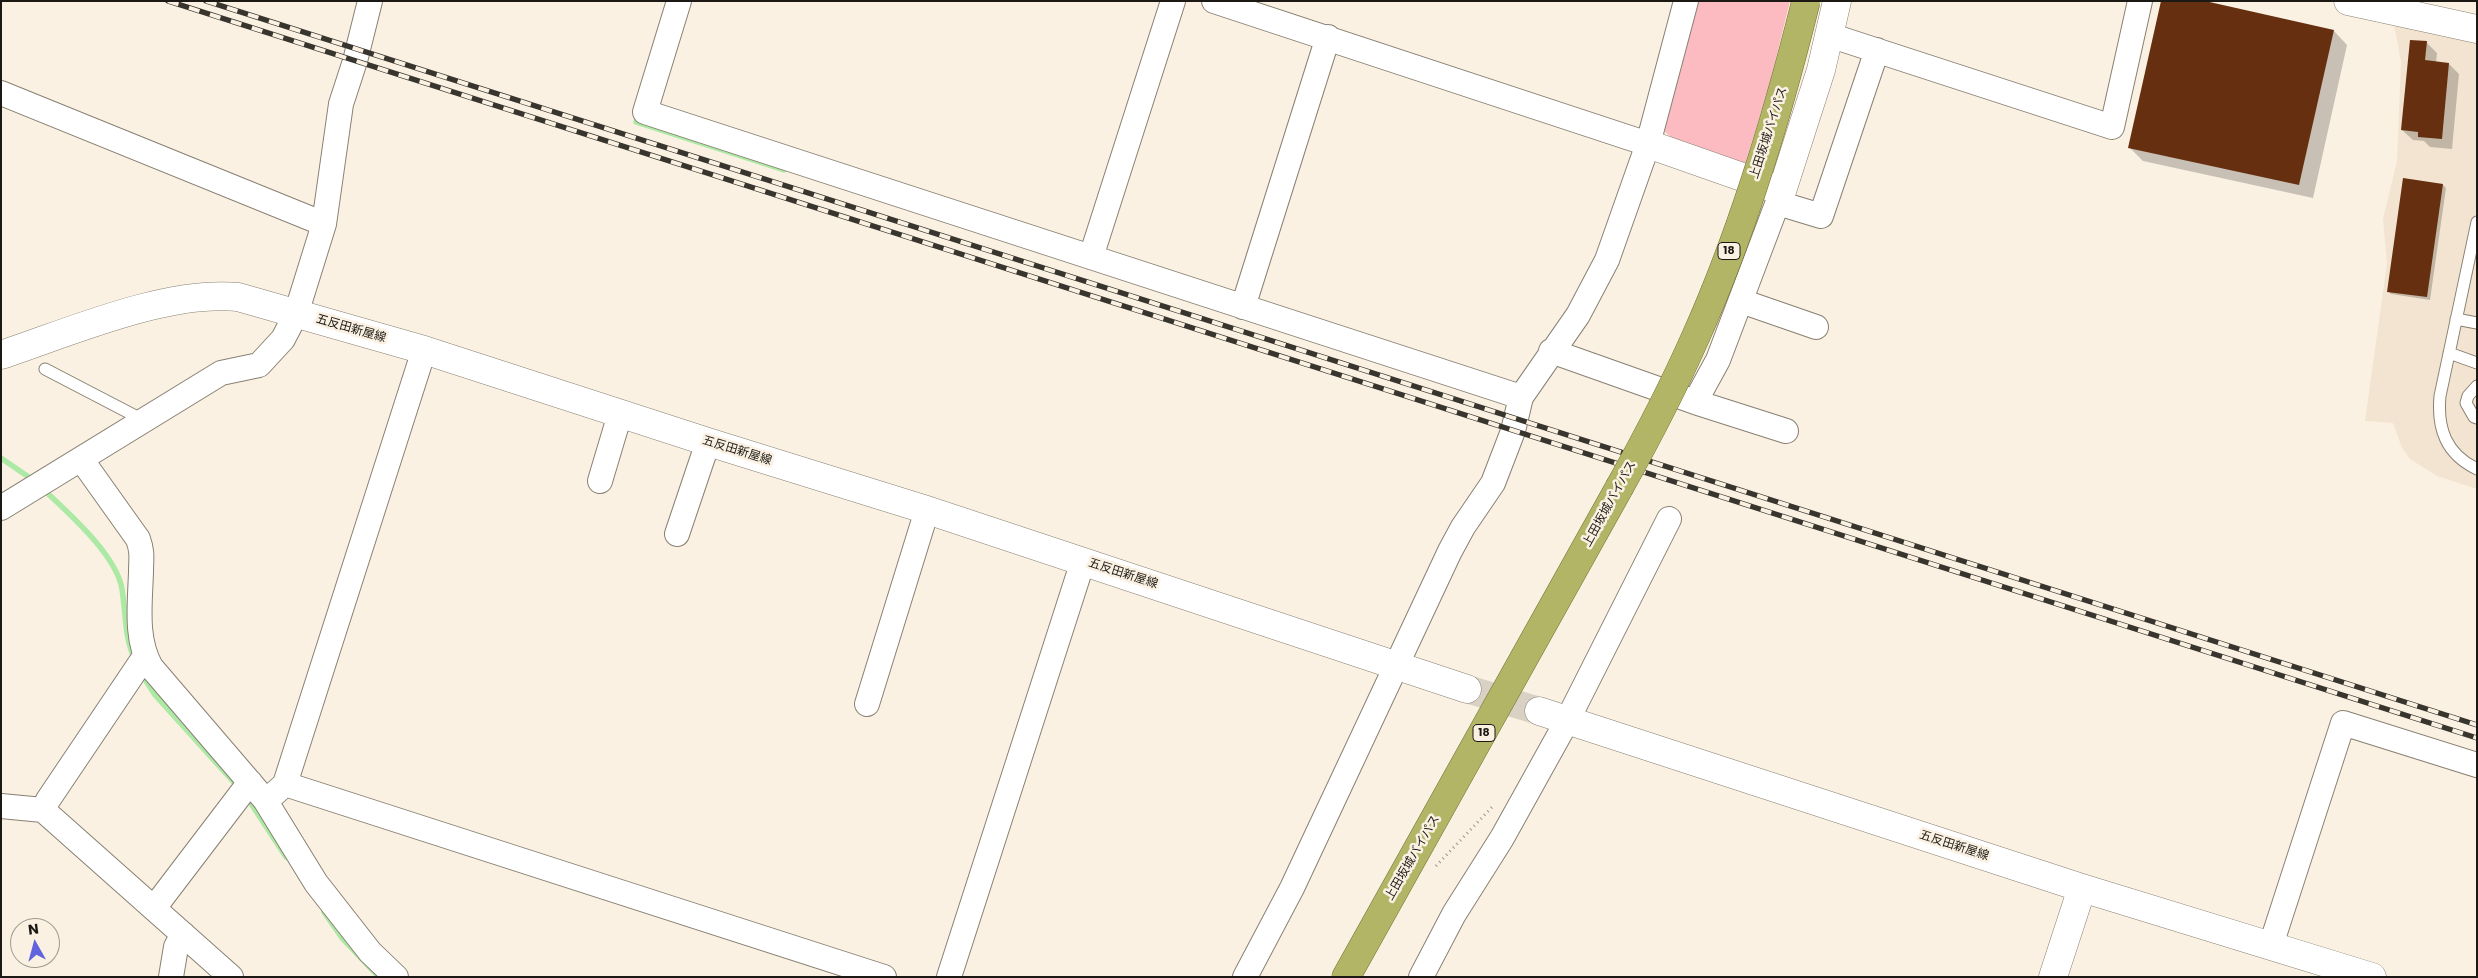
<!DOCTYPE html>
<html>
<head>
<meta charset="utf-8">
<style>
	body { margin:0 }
	#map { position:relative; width:2478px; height:978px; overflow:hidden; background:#faf1e2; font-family:Poppins,sans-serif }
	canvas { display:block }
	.frame { position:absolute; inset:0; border:2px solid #1c1914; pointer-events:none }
	.north { position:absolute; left:10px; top:918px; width:50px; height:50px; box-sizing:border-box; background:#faf1e2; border:1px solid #a19b90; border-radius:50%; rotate:353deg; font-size:14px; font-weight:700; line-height:20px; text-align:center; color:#1c1914 }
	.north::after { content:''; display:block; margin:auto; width:18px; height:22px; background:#6164dd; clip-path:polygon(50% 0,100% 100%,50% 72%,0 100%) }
</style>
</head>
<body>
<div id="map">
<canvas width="2478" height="978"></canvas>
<div class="frame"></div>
<div class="north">N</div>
</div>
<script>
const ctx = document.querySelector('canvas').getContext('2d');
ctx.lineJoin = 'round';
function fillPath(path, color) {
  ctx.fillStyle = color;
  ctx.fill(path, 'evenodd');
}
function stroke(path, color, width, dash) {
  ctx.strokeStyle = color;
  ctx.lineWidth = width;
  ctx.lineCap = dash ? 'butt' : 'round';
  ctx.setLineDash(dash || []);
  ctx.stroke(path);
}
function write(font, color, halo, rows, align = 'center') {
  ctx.font = font + ' Poppins,"Noto Sans JP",sans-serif';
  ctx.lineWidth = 5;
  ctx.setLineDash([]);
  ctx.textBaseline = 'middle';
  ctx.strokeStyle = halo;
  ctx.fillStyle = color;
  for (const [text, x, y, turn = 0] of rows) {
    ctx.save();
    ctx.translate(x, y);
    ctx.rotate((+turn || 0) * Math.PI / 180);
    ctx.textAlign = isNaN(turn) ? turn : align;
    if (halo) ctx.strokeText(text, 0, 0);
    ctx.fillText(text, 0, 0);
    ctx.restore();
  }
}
fillPath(new Path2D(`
	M2393,19L2477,39V489L2437,476L2410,459L2402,448L2393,423L2365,421L2387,263L2383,219L2397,161L2401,62Z`), '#f2e4d0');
fillPath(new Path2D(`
	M1695,1H1790L1769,87L1745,164L1672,138L1665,132L1662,124Z`), '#fbbbc0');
fillPath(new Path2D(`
	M2334,31L2347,45L2313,198L2143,161L2129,147Z
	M2426,42L2437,53L2436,63L2449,64L2459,74L2452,149L2430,147L2424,141L2413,140L2402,130Z
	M2404,180L2443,185L2446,188L2430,300L2391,294L2388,291Z`), '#0003');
stroke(new Path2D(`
	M637,119L636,122L784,170
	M1,458L33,480
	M42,488C67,512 116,554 122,589C126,613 124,637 135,660
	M141,673L155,695L238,787
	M248,799L286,857
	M324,912L342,938L379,977`), '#abe9a4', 5.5);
fillPath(new Path2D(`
	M2161,1H2205L2334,30L2299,185L2128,148Z
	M2410,40L2427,41L2425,60L2449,63L2442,139L2418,137V132L2401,130Z
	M2403,178L2443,184L2427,297L2387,292Z`), '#662f10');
stroke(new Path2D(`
	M1467,689L1539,711`), '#d9d1c3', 28, [28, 14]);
const service = new Path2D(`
	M2477,222L2440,396C2437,429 2446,454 2477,469
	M2456,319L2477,323
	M2449,353L2477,363
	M45,369L145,421
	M2477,386L2468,396L2466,403L2474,417L2477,418`);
const minor = new Path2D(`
	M679,1L645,112L1521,397
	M1214,1L1648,144
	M1829,35L2112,127L2140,1
	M1,93L324,224
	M1778,203L1821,216L1877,50
	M1091,257L1173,1
	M1741,301L1816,327
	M1243,307L1328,37
	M1551,351L1695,402L1786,431
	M1695,402L1718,360L1782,191
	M81,459L138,539C143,553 141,558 141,572C140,604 135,639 151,667L265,800L316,883L370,952L396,977
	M600,481L620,414
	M1,508L221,373L259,365L283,339L296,314L324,224L341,104L355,61L370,1
	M677,534L708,442
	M867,704L927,510
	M285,784L884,977
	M274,794L285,784L424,350
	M1,806L43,810L231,977
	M43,810L48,800L145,656
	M154,908L250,782
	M2271,945L2343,723L2477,765
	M171,977L176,947L183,934
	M949,977L1083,561
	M1245,977L1292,888L1450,551L1463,527L1493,483L1513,431L1521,397L1578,315L1607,260L1648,144L1686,1
	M1421,977L1454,914L1502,838L1567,721L1669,519`);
const tertiary = new Path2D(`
	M2348,1L2477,29
	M1648,144L1782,191L1821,70L1837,1
	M1,355C70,332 166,290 238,297L424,350L708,442L927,510L1467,689
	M1539,711L2082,888L2372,977
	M2053,977L2082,888`);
const trunk = new Path2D(`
	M1346,977L1619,488`);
stroke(service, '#888073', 13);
stroke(minor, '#888073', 26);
stroke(tertiary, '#888073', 29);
stroke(trunk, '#717130', 29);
stroke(new Path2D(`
	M1436,866L1494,805`), '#9a9489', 3, [1, 4]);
stroke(service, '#fff', 11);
stroke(minor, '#fff', 24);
stroke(tertiary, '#fff', 28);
stroke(trunk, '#b2b466', 28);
const rail = new Path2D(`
	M168,1L2477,738
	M206,1L2477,725`);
stroke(rail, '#38352e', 5.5);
stroke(rail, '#faf1e2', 4, [11]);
const trunkBridge = new Path2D(`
	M1619,488C1647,438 1673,388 1696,336C1744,229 1778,114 1806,1`);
stroke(trunkBridge, '#717130', 29, []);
stroke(trunkBridge, '#b2b466', 28);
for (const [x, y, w] of [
	[1729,251,22],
	[1484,733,22]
]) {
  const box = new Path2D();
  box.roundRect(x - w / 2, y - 8.5, w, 17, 4);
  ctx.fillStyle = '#faf1e2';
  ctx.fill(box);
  stroke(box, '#1c1914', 1);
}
write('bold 11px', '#1c1914', null, [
	["18",1729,251],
	["18",1484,733]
]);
write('12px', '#1c1914', '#faf1e2', [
	["上田坂城バイパス",1769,133,-72],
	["五反田新屋線",351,329,16],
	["五反田新屋線",737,451,17],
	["上田坂城バイパス",1610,504,-61],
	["五反田新屋線",1123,574,18],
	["五反田新屋線",1954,846,18],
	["上田坂城バイパス",1413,858,-60]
]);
</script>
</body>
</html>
